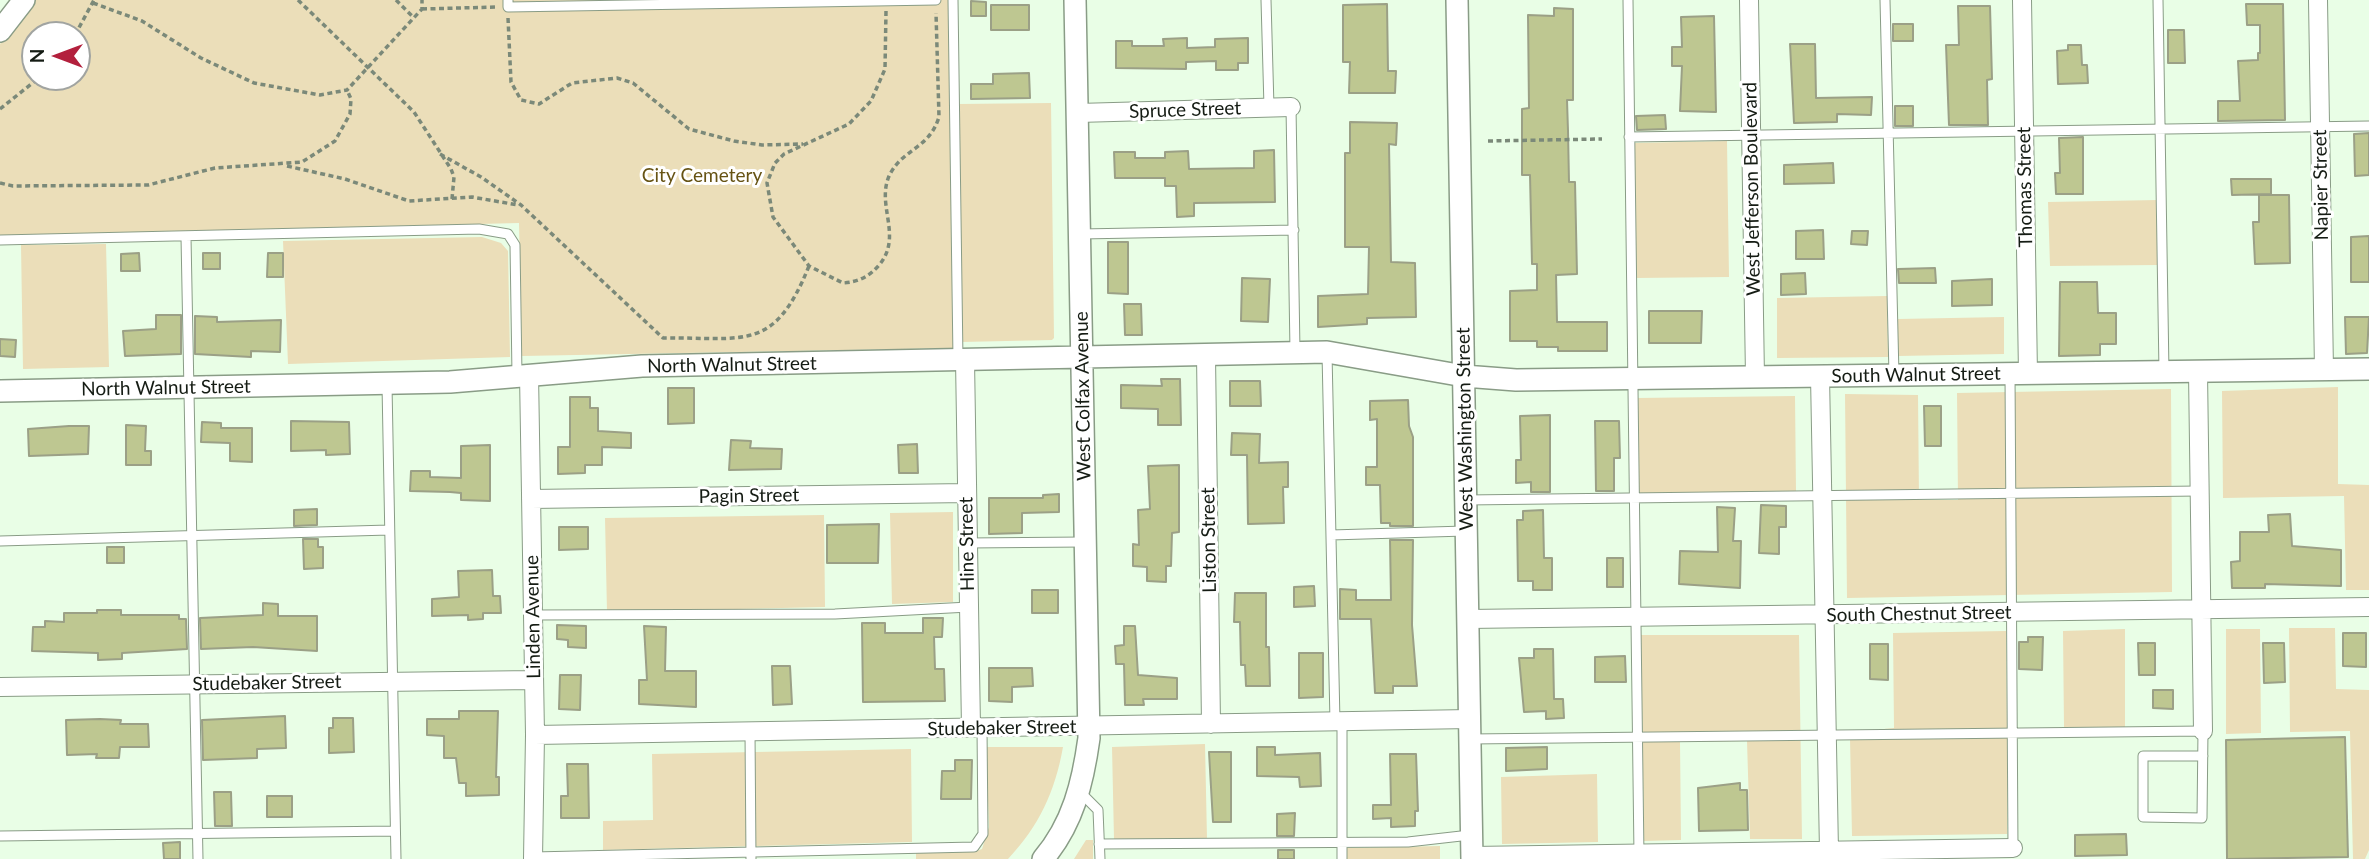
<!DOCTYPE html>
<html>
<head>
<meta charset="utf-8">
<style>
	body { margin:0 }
	#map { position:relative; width:2369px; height:859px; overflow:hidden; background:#e9fee6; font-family:Lato,sans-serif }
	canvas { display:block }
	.north { position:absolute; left:21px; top:21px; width:70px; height:70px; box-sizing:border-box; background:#fff; border:2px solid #a1a4a1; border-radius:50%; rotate:270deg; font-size:19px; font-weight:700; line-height:28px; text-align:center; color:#151c14 }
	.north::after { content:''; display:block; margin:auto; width:24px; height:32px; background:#b3203d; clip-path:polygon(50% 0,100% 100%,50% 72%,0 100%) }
</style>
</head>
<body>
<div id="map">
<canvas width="2369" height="859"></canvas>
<div class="north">N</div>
</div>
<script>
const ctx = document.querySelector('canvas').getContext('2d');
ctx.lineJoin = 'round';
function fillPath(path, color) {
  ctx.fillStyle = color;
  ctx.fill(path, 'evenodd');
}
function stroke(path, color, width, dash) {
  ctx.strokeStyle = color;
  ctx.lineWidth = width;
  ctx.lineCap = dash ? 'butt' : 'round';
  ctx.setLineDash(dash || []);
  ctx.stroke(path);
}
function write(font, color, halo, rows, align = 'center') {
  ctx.font = font + ' Lato,sans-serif';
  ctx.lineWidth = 6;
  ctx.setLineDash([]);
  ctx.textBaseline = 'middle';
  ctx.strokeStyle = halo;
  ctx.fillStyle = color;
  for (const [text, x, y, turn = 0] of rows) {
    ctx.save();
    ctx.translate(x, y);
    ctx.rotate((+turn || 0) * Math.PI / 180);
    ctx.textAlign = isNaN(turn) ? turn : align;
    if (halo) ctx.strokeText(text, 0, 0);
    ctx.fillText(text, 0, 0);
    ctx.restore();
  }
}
fillPath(new Path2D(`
	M35,0H949L954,348L522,356L519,223L0,236V44ZM35,35H77V77H35Z
	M1051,103L1054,338L1052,340L961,342L958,104Z
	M1727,141L1729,277L1636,278L1633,143Z
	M2158,200L2159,265L2050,266L2048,202Z
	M482,237L501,243L508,251L510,357L288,364L283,241Z
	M106,244L109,367L23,369L21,245Z
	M1887,296L1888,357L1777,358V298Z
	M2004,317V354L1898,356V319Z
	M2338,387V484L2369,485V590H2346L2344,496L2223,498L2222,391Z
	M2171,389L2172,592L1847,598L1845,394L1918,395L1919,500H1958L1957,393Z
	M1795,396L1796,492L1639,493L1637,398Z
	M953,512V602L892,604L890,513Z
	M824,515L825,607L607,612L605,518Z
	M2289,628H2335L2336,689L2369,690V850L2365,859H2353L2350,731L2290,732Z
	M2125,629V728H2064L2063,631Z
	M2226,629H2260L2261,733L2226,734Z
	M2006,631L2007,728H1967V736H2008L2007,834L1852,836L1850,738L1884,737V729L1894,728L1893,633Z
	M1641,635H1799L1802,839H1750L1747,741L1680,742L1681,840L1644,841Z
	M1205,744L1207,839H1114L1112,747Z
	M986,747H1063C1055,792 1039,826 1008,859H916V852H974L982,849L989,827Z
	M911,749L912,842L603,850V821L653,820L652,754Z
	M1597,774L1598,842L1502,844L1501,777Z
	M1086,840H1093V859H1074Z
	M1440,846V859H1347V848Z`), '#ebdeb9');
const building = new Path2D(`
	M971,1L986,2V16H971Z
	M1387,4L1388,71H1396L1395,93H1349L1350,62H1343V5Z
	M2246,4H2283L2285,120L2218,121V101H2240L2238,61L2258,60V53H2260V25H2247Z
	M991,5H1029V30H991Z
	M1958,6H1990L1992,79L1987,80L1988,125H1949L1946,45H1959Z
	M1554,8L1573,9V100H1567L1568,131L1569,182H1575L1577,274L1556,275L1557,322H1607V351H1558V347H1537V341H1510V291L1537,290V264H1532L1530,175H1522V109L1529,108L1528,15L1554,16Z
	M1714,16L1716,112L1680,111L1682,66H1672V47H1682L1681,17Z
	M1893,24H1913V41H1893Z
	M2168,30H2184L2185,63H2168Z
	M1187,38V48L1215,47V39L1248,38V63H1238V70H1216V61L1186,62V69L1116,68V41H1132V46H1164L1163,39Z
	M1790,44H1815L1816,98L1872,97L1871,115L1837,114V122L1794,123Z
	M2068,45H2081L2082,65H2087L2088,83L2058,84L2057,51L2068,50Z
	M1029,73L1030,98L971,99V84H993V74Z
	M1895,106H1913V126H1895Z
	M1665,115L1666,129L1637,130L1636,116Z
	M1350,122L1397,123L1396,145L1389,144L1391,262L1415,263L1416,317L1367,318V324L1318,327V296L1368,294L1369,247H1345V153H1350Z
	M2369,133V175L2355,176L2354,134Z
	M2083,137V194H2056L2055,173H2060L2059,138Z
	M1274,150L1275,202L1194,203V216L1177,217L1176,186H1165V178H1115L1114,152H1135V158H1165V152L1188,151L1189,169L1254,168V151Z
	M1833,163L1834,183L1784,184V165Z
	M2231,179H2271V194L2232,195Z
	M2259,195H2289L2290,263L2255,264L2253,222H2259Z
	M1823,230L1824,259H1796V231Z
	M1852,231H1868L1867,245L1851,244Z
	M2369,236V282H2351V237Z
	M1108,242H1128V294L1108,293Z
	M139,253L140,271H121V254Z
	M203,253H220V269H203Z
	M268,253H283V277H267Z
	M1935,268L1936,283H1899L1898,269Z
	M1805,273L1806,294L1781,295V274Z
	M1242,278L1270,279L1268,322L1241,321Z
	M1992,279V305L1952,306V281Z
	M2060,282H2097L2098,313H2116V344H2100V355L2059,356Z
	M1124,304H1141L1142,335H1125Z
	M1649,311H1702L1701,343H1649Z
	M156,315H181V354L125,356L123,331L156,329Z
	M195,316L217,317V322L281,320L280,352L251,351V357L195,354Z
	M2345,317H2369L2367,353L2346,354Z
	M0,339L16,340L15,357L0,356Z
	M1161,379H1180L1181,425H1158V409L1121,408V385L1162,386Z
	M1230,381H1260L1261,406H1230Z
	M668,388H694V423L668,424Z
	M570,397H590V408H598V431L631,433V448L602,447V465H585V473L558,474V447H570Z
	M1408,400L1409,426L1413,437V526H1390V523H1381L1380,485H1366V467H1377V419L1370,420V401Z
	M1924,406H1941V446H1925Z
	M1550,415V492H1531V482L1516,483V460H1521L1520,416Z
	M291,421L349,422L350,454L326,455V450L291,451Z
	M1595,421H1619L1620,458H1614V491H1596Z
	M202,422L221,423V428H252V462L230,461V443L201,442Z
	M126,425L146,426L145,451H151V465H126Z
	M69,426H89L88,454L29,456L28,429Z
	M1232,433L1260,434L1259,463L1288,462V487H1283L1284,523L1248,524L1247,455H1231Z
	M731,440L751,441L750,448L782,449L781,469L729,470Z
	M917,444L918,473H899L898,445Z
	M490,445V501L461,500V493L450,492L410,491L411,471H430V477L461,478V446Z
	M1179,465V532L1172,533L1171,566H1166V582L1147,581V567L1133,566V544L1139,545L1138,510L1150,509L1148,466Z
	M1059,494V512L1022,513V533L989,534V498H1043V495Z
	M1761,505L1786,506V527H1779V554L1759,553Z
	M1717,507L1735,508L1733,541H1741L1740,588L1679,584L1680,551L1718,552Z
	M317,509V525L294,526V510Z
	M1543,510L1544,558H1552V590H1533V581H1518L1517,520H1523V511Z
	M2290,514L2292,546L2341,550V586L2265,584V588H2232L2231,562L2240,561V532H2269L2268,515Z
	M879,524L878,563H827V525Z
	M559,527H588V549L559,550Z
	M303,539H318V547H323V568L304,569Z
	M1390,540H1413L1412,625L1417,686H1393V693H1375L1371,619H1340V589L1356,590V600H1391Z
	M107,547H124V563H107Z
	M1607,558H1623V587H1607Z
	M492,570L493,596H500L501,613H483V619L468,620V615L432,616V599L459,597L458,571Z
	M1314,586L1315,606L1294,607V587Z
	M1032,590H1058V613H1032Z
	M1235,593H1266V647H1269L1270,686H1246L1245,665H1241L1240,622H1234Z
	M263,603L278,604V616H317V651L253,647L201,649L200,618L263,615Z
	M97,610H121V615H179V619H186L187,649L122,653V659L98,660V653L32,651L33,627H45V621L64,622V613H97Z
	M923,618H943L942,637H934L935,669H944L945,701L863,702L862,623H885V633H923Z
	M557,625L586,626V648L568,647V640L557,639Z
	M644,626L666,627L665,671H696V707L639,704V680H647Z
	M1124,626H1135L1138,675L1177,678V699H1143L1144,705H1125L1124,664H1116L1115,646L1124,645Z
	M2343,633H2366V667L2343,666Z
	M2028,637H2043L2042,670L2019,669V642H2028Z
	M2138,643H2155V675H2139Z
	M2263,643H2284L2285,682L2264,683Z
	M1870,644H1888V680L1870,679Z
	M1534,649H1553L1554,699H1563L1564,718L1546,719V711L1524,712L1519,658H1534Z
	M1299,653H1323V697L1299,698Z
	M1625,656L1626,682H1595V657Z
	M772,666H790L792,704L773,705Z
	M989,668H1032L1033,686L1012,687V702L989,701Z
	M560,675H581L580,710L559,709Z
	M2153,690H2173V709L2153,708Z
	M459,711H498L496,777H499V795L466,796V783H459L456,758H444V736L427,735V719H459Z
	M285,716L286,748L257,749V758L203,760L202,720Z
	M333,718H353L354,752L329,753V728H333Z
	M100,719L121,720L120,724H148L149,747H120L119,758H96L97,754L67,755L66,720Z
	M2345,737L2348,857L2227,859L2226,740Z
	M1257,747H1275V755L1320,753L1321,786L1300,787L1299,777L1257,776Z
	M1547,747V769L1506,771V748Z
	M1209,752H1231V822H1213Z
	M1390,754H1416L1418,811H1415V826L1391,827V818L1373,819V805H1391Z
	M955,760H972L971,799H941L942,771H955Z
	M567,764H588L589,818H561V796H568Z
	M1740,783V790H1747L1748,830L1699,831L1698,788Z
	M214,792H231L232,826H215Z
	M267,796H292V817H267Z
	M1295,813L1294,836H1277V814Z
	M2126,834L2127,855L2075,856V835Z
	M180,842V859H164L163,843Z
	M1278,850H1294V859H1278Z`);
fillPath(building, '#bec791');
stroke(building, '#9ba086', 2);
const service = new Path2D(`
	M508,0V7L936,0
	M953,0L958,359
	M1266,0L1269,107
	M1628,0L1639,855
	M1885,0L1894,375
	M2158,0L2164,372
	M1291,107L1295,351
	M1629,137L2369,126
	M1081,234L1294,230
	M186,237L198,859
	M0,240L479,229L508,234L515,245L517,375
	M1327,353L1335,722
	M2010,374L2013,848
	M387,385L396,859
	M1466,500L2199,491
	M1331,535L1465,531
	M0,541L389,530
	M967,543L1084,542
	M533,615L835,614L969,607
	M1342,722V859
	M750,732L751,859
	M1470,739L2203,731L2202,818L2143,817V756H2203
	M1080,792L1098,810L1100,859
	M0,836L395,831
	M1099,844L1408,842L1470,835
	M533,857L974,847L983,834L982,728`);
const minor = new Path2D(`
	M1749,0L1755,377
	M2022,0L2028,374
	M2318,0L2324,370
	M1078,113L1291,107
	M1206,356L1211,724
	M965,360L971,728
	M2198,372L2203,731
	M529,374L535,735L533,859
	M1820,376L1829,851
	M531,499L967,493
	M1468,619L2369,607
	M0,687L533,680
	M535,735L1470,719
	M1472,856L2013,848`);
const tertiary = new Path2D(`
	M1457,0L1472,859
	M0,31L24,0
	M0,391L450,382L642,366L1327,352L1464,376L1516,380L2369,369
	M1043,859C1073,824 1083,782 1089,738L1075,0`);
stroke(service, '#899c86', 11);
stroke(minor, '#899c86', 20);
stroke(tertiary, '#899c86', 24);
stroke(new Path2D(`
	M298,0L414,112L451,169L454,177L452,199
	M396,0L414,18
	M93,3L142,21L201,58L254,83L320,95L347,90L422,9V0
	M422,9L497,7
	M886,11L885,69L871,101L849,124L784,154L775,163L767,183L773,217L809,266L843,283C859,282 870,276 880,264C903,235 875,204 890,174C904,148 929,149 939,117L936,13
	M508,18L511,82L521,100L539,104L572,83L617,78L633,83L689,129L734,141L762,145L803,144
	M75,35L94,0
	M0,109L40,77
	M1488,141L1602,139
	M440,154L481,177L521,205L663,338C745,337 774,353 809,266
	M287,166L345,179L409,201L472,197L518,205
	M0,183L13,186L148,185L215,168L302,162L335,141L350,114L351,99L347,90`), '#7b8979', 3.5, [5, 3.5]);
stroke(service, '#fff', 9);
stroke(minor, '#fff', 18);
stroke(tertiary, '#fff', 21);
write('19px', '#151c14', '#fff', [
	["Spruce Street",1185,110,-2],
	["Napier Street",2321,185,-91],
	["Thomas Street",2025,187,-91],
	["West Jefferson Boulevard",1752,189,-91],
	["North Walnut Street",732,365,-1],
	["South Walnut Street",1916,375,-1],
	["North Walnut Street",166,388,-1],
	["West Colfax Avenue",1083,396,-91],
	["West Washington Street",1465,429,-91],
	["Pagin Street",749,496,-1],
	["Liston Street",1209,540,-91],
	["Hine Street",967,544,-91],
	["South Chestnut Street",1919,614,-1],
	["Linden Avenue",533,617,-91],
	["Studebaker Street",267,683,-1],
	["Studebaker Street",1002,728,-1]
]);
write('19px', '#665314', '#fff', [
	["City Cemetery",702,176]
]);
</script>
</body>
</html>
